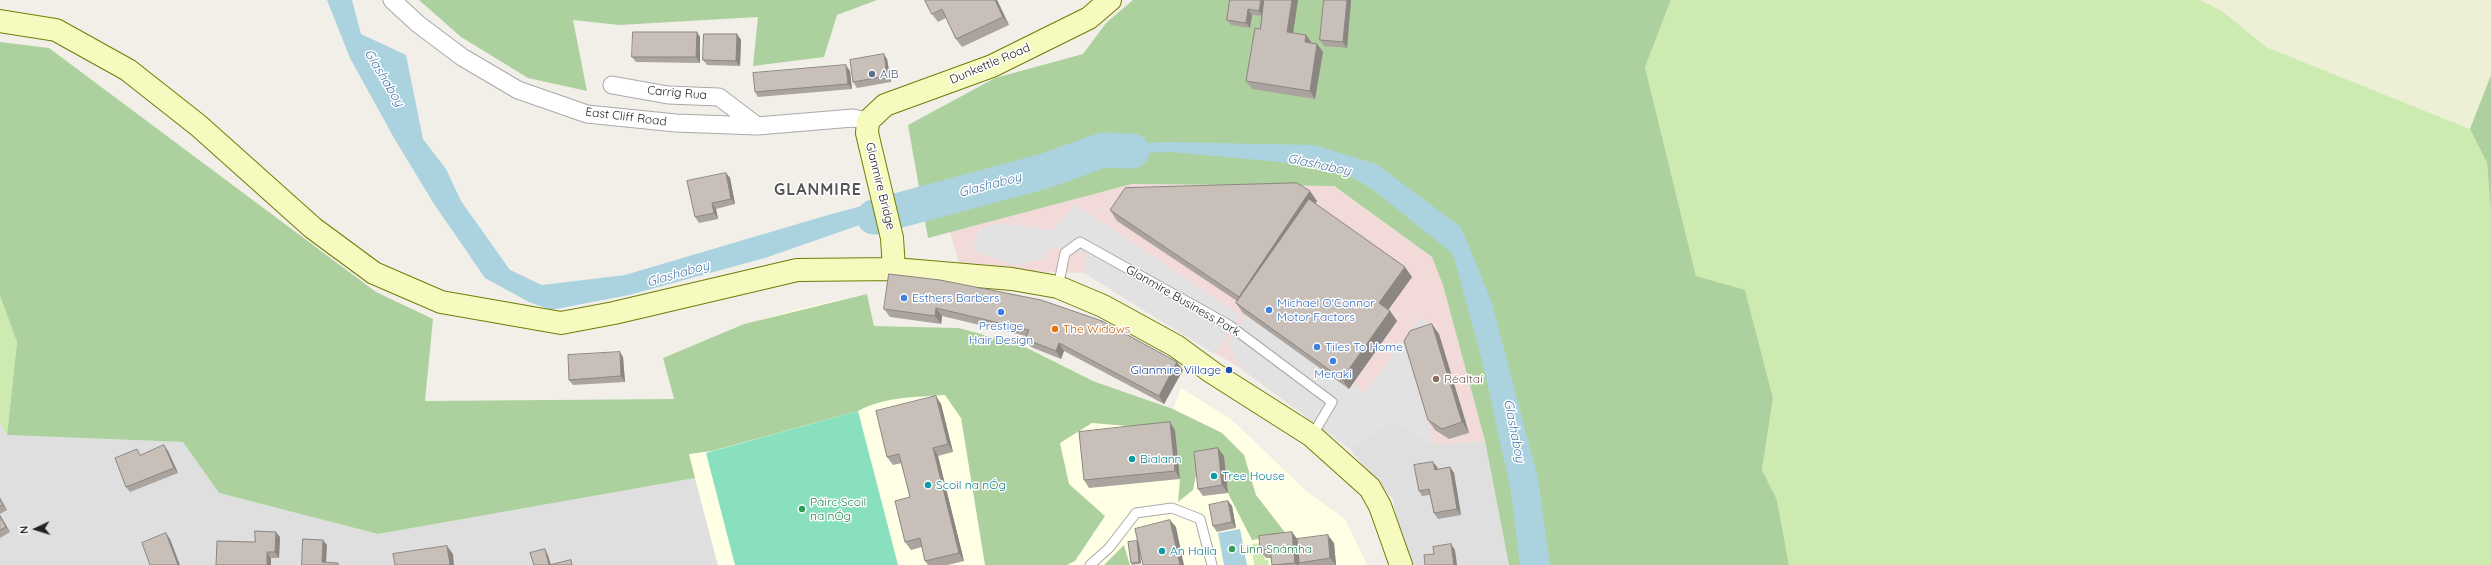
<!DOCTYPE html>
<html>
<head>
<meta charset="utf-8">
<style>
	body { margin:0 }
	#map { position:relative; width:2491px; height:565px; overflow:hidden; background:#f2efe9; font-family:Quicksand,sans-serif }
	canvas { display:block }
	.north { position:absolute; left:16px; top:509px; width:40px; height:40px; -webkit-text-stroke:3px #fff; paint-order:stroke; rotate:266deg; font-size:11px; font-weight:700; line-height:16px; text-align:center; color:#222 }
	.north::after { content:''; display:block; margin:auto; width:14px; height:18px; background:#222; clip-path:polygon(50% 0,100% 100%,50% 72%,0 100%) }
</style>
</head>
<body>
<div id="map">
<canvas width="2491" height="565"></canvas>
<div class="north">N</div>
</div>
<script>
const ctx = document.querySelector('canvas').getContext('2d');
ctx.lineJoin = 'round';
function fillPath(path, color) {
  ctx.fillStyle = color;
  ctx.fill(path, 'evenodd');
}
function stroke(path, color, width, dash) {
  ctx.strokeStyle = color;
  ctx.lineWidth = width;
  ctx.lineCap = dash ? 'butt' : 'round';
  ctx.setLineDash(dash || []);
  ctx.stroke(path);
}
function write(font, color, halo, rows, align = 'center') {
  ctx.font = font + ' Quicksand,sans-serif';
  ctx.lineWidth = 3;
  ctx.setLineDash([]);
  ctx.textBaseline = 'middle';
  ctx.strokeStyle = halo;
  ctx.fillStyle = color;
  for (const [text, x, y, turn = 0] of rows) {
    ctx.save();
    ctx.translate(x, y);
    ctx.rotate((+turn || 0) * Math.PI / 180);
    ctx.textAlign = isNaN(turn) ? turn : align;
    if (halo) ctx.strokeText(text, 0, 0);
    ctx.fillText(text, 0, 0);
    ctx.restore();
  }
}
fillPath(new Path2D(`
	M1393,420L1434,445L1485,441L1509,565H1406L1393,499L1372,477L1350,449Z
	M0,423L7,435L183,442L219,493L378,534L695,478L718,565H0Z`), '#e0dfdf');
fillPath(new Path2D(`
	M1132,184L1333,186L1437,261L1485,441L1434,445L1393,420L1350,449L1240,368L1084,273L1021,271L959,263L950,232Z`), '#f2dad9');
fillPath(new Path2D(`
	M867,294L874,326L959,328L1003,340L1027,348L1093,381L1173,409L1181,388L1232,420L1306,491L1345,519L1367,565H718L663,358L744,324L807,307Z`), '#ffffe5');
fillPath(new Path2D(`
	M2200,0H2491V75L2470,129L2266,47L2222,11Z`), '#eef0d5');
fillPath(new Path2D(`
	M1671,0H2200L2222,11L2266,47L2470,129L2487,163L2491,212V565H1789L1777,500L1762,470L1773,398L1745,291L1696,276L1645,67Z
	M0,296L17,342L7,435L0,423Z
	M1261,543L1265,560H1268L1269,565H1254L1252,544Z`), '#cdebb0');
fillPath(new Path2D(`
	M419,0H877L837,15L824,57L753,66L758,17L619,25L573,20L587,91L528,78L461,37Z
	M1133,0H1671L1645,67L1696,276L1745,290L1773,398L1762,470L1777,500L1789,565H1509L1485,441L1443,285L1432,257L1334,186L1132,184L928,238L908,125L995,78L1083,54L1106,23Z
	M0,42L49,48L376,292L433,319L425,401L674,399L663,358L744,324L867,294L874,326L959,328L1003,340L1027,348L1093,381L1173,409L1222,433L1244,455L1256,495L1287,535L1252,540L1228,493L1224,456L1199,460L1193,490L1178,502L1180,479L1175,430L1092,423L1060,443L1069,484L1105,516L1075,561L1067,565H985L961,418L945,395C916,397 883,397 858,411L712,451L689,454L695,478L378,534L219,493L183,442L7,435L17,342L0,296Z
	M2491,75V212L2487,163L2470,129Z
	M1124,545L1130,565H1104Z`), '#add19e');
fillPath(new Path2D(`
	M858,411L898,565H735L706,453Z`), '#88e0be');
fillPath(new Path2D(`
	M1075,204L1241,316L1214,354L1084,273L1087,253L1051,247L1042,259L1016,266L972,250L979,229L1000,223L1053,230Z
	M1250,311L1365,392L1421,317L1436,330L1418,333L1407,352L1434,445L1393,420L1350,449L1240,368L1228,342Z`), '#e2e2e2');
fillPath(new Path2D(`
	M327,0H352L361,34L406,55L423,139L446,169L461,201L510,270L542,285L625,275L828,215L1085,146L1168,142L1314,145L1376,164L1461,227L1491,300L1538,478L1550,565H1520L1511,492L1483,364L1453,254L1372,189L1335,167L1170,152L1087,155L920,204L765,258L629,295L551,310L529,302L485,278L434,204L394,138L350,58Z
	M1240,529L1247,565H1224L1218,533Z`), '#aad3df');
stroke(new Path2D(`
	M874,217L1045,171L1103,150L1132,151`), '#aad3df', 35);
const lane = new Path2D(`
	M1058,287L1065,253L1080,242L1229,325L1332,402L1312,436
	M1090,565L1109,548L1136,513L1172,508L1200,519L1212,565`);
const street = new Path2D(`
	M392,0L418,24L462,57L518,90L587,114L676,123L757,126L853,118L868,121
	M612,85L668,95L719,97L756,125`);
const secondary = new Path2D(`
	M0,21L56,30L128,70L199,126L313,228L374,273L441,302L561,323L614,313L797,270L894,269L1012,279L1058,287L1103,306L1176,346L1213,373L1312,436L1370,488L1380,506L1401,565
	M894,269L892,238L867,133L868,121L885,105L992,66L1089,18L1110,0`);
stroke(lane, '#a9a9a9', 11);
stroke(street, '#a9a9a9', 19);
stroke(secondary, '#707d05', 24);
stroke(lane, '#fff', 9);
stroke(street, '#fff', 17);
stroke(secondary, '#f7fabf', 22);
fillPath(new Path2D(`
	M925,0H997L1009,25L962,47L956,39L946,18L938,22L932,14Z
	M1230,0H1298L1293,33L1312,43L1317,44L1323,52L1315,99L1252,89L1246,81L1260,29L1262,16L1252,15L1250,28L1231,25L1227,20Z
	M1351,1L1347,48L1324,46L1320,40Z
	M737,34L741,40L740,66L707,65L703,60Z
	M700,37V63L636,62L632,57Z
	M887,59L891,82L857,88L853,82Z
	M850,71L852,89L758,97L755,92Z
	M726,173L730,178L735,204L716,209L718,219L699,223L695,217Z
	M1317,201L1315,204L1412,277L1388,310L1390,311L1397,321L1349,389L1243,313L1236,303L1237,301L1117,221L1110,210Z
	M889,274L1183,370L1164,404L1064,351L1061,359L1031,347L1025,339L1026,336L942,316L941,324L890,317L884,309Z
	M1439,334L1469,433L1449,439L1435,430L1428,420Z
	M623,357L625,382L573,385L569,380Z
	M941,404L953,452L938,456L964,561L948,565H928L925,561L922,547L911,550L905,542L910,497L902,463L893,465L887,457Z
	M1175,430L1180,479L1089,488L1084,480Z
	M168,451L178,473L130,492L126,487L141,455Z
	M1224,456L1228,493L1203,496L1198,489Z
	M1433,462L1437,467L1438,469L1450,467L1454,473L1461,515L1438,519L1434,513L1430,495L1422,496L1419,491Z
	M0,498L7,510L0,514Z
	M1228,501L1232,506L1236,528L1217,532L1213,526Z
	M0,515L10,532L0,538Z
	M1176,527L1140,554L1141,564L1132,565L1131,563L1137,541Z
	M1292,532L1297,539L1334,543L1336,565H1301L1299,563L1300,565H1272L1271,558H1266L1260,550Z
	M280,537L279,558H271V565H216L255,542Z`), '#aba49e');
fillPath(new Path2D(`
	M995,0H997L1009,25L1003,17Z
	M1261,0H1266L1263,17L1259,11Z
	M1292,0H1298L1292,40L1287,32Z
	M1347,0H1351V1L1347,48L1343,42Z
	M1248,9L1252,15L1250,28L1246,23Z
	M697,32L700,37V63L696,57Z
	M737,34L741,40L740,66L736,61Z
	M1306,35L1312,43L1305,42Z
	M1317,44L1323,52L1315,99L1310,91Z
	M884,54L887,59L891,82L887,76Z
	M846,65L850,71L852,89L848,84Z
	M726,173L730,178L735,204L731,199Z
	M1310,191L1317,201L1246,307L1239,297Z
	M712,203L716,209L718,219L714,213Z
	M1405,267L1412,277L1386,313L1379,303Z
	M936,308L942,316L941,324L935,316Z
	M1390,311L1397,321L1349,389L1342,379Z
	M1432,324L1439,334L1469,433L1462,422Z
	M1059,343L1064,351L1061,359L1056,351Z
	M620,352L623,357L625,382L621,376Z
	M1177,362L1183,370L1164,404L1159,396Z
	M936,396L941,404L953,452L948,444Z
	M1170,422L1175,430L1180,479L1175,471Z
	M164,445L168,451L178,473L174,468Z
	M933,448L938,456L964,561L959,553Z
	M1218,448L1224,456L1228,493L1222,485Z
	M1433,462L1437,467L1439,475L1435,470Z
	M1450,467L1454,473L1461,515L1457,509Z
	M0,498L7,510L3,505L0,499Z
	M1228,501L1232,506L1236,528L1232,522Z
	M0,515L10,532L6,527L0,516Z
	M1170,520L1176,527L1184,565H1180Z
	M276,532L280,537L279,558L275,552Z
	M1292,532L1297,539L1300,565H1296L1295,563Z
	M166,533L170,539L180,565H178Z
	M1328,535L1334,543L1336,565L1330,558Z
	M323,540L327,545L326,565L322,562Z
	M1137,541L1139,544L1141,564L1139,562Z
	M1451,544L1455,550L1457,565H1454Z
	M447,546L453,554L454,565H450Z
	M545,549L548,555L551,565H549Z
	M267,552L271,558V565H267Z`), '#8b8681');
const building = new Path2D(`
	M925,0H995L1003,17L956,39L942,9L932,14Z
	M1230,0H1261L1259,11L1248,9L1246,23L1227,20Z
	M1264,0H1292L1287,32L1306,35L1305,42L1317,44L1310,91L1246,81L1255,28L1260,29Z
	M1324,0H1347L1343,42L1320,40Z
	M633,32H697L696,57H632Z
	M704,34H737L736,61L703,60Z
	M884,54L887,76L853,82L850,60Z
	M846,65L848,84L755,92L753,73Z
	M726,173L731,199L712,203L714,213L695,217L687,181Z
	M1297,183L1310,191L1239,297L1110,210L1125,188Z
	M1309,199L1405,267L1379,303L1390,311L1342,379L1236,303Z
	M889,274L940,280L1041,300L1102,321L1177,362L1159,396L1059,343L1056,351L1025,339L1029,330L936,308L935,316L884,309Z
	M1432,324L1462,422L1442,429L1428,420L1404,341L1410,331Z
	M620,352L621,376L569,380L568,355Z
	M936,396L948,444L933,448L959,553L925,561L920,538L905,542L895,501L910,497L899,454L887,457L876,411Z
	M1170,422L1175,471L1084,480L1079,432Z
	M164,445L174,468L126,487L115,458L137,449L140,455Z
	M1218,448L1222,485L1198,489L1194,452Z
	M1433,462L1435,470L1450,467L1457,509L1434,513L1429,489L1419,491L1414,465Z
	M0,499L3,505L0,506Z
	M1228,501L1232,522L1213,526L1209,505Z
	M0,516L6,527L0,530Z
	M1170,520L1180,565H1143L1135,529Z
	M255,531L276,532L275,552H267V565H216L217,541L255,542Z
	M1292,532L1295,563L1272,565L1270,549L1260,550L1259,536Z
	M166,533L178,565H150L142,543Z
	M1328,535L1330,558L1299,563L1297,539Z
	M303,539L323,540L322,562L338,563V565H302Z
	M1137,541L1139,562L1131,563L1128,542Z
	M1451,544L1454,565H1425L1424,555L1434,554L1433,547Z
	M447,546L450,565H395L393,554Z
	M545,549L549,565H534L530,553Z
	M571,560L572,565H550Z`);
fillPath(building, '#c7bfb8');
stroke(building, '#8b8681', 1);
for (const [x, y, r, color] of [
	[872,74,4,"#5c6f8a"],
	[904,298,4,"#3f7fe0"],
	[1269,310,4,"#3f7fe0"],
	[1001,312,4,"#3f7fe0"],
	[1055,329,4,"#e8710a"],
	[1317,347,4,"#3f7fe0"],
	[1333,361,4,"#3f7fe0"],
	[1229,370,4,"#1a4fb4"],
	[1436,379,4,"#8d6e63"],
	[1132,459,4,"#0f9aa8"],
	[1214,476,4,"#0f9aa8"],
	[928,485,4,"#0f9aa8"],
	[802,509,4,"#2e9e5b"],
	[1232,549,4,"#2e9e5b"],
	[1162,551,4,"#0f9aa8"]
]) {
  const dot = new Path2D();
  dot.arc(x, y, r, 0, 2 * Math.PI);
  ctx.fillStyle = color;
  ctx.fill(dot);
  stroke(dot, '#fff', 1.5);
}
write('12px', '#222', '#fff', [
	["Dunkettle Road",990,64,-23],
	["Carrig Rua",677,93,5],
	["East Cliff Road",626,117,7],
	["Glanmire Bridge",880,186,76],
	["Glanmire Business Park",1183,301,30]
]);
write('12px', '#4e5e75', '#fff', [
	["AIB",880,74]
], 'left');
write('12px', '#366cbe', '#fff', [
	["Esthers Barbers",912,298],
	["Michael O'Connor",1277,303],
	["Motor Factors",1277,317],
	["Prestige",1001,326,"center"],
	["Hair Design",1001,340,"center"],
	["Tiles To Home",1325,347],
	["Meraki",1333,374,"center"]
], 'left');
write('12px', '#c56008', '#fff', [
	["The Widows",1063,329]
], 'left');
write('12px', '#164399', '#fff', [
	["Glanmire Village",1221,370]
], 'right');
write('12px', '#785e54', '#fff', [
	["Réaltaí",1444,379]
], 'left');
write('12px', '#0d838f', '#fff', [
	["Bialann",1140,459],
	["Tree House",1222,476],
	["Scoil na nÓg",936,485],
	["An Halla",1170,551]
], 'left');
write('12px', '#27864d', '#fff', [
	["Páirc Scoil",810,502],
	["na nÓg",810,516],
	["Linn Snámha",1240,549]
], 'left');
write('italic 13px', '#4a7aab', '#fff', [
	["Glashaboy",384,78,59],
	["Glashaboy",1319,165,12],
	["Glashaboy",990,185,-15],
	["Glashaboy",678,274,-16],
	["Glashaboy",1514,431,79]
]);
ctx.letterSpacing = '1px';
write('bold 16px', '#555', '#fff', [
	["GLANMIRE",818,190]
]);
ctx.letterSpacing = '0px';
</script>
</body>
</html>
